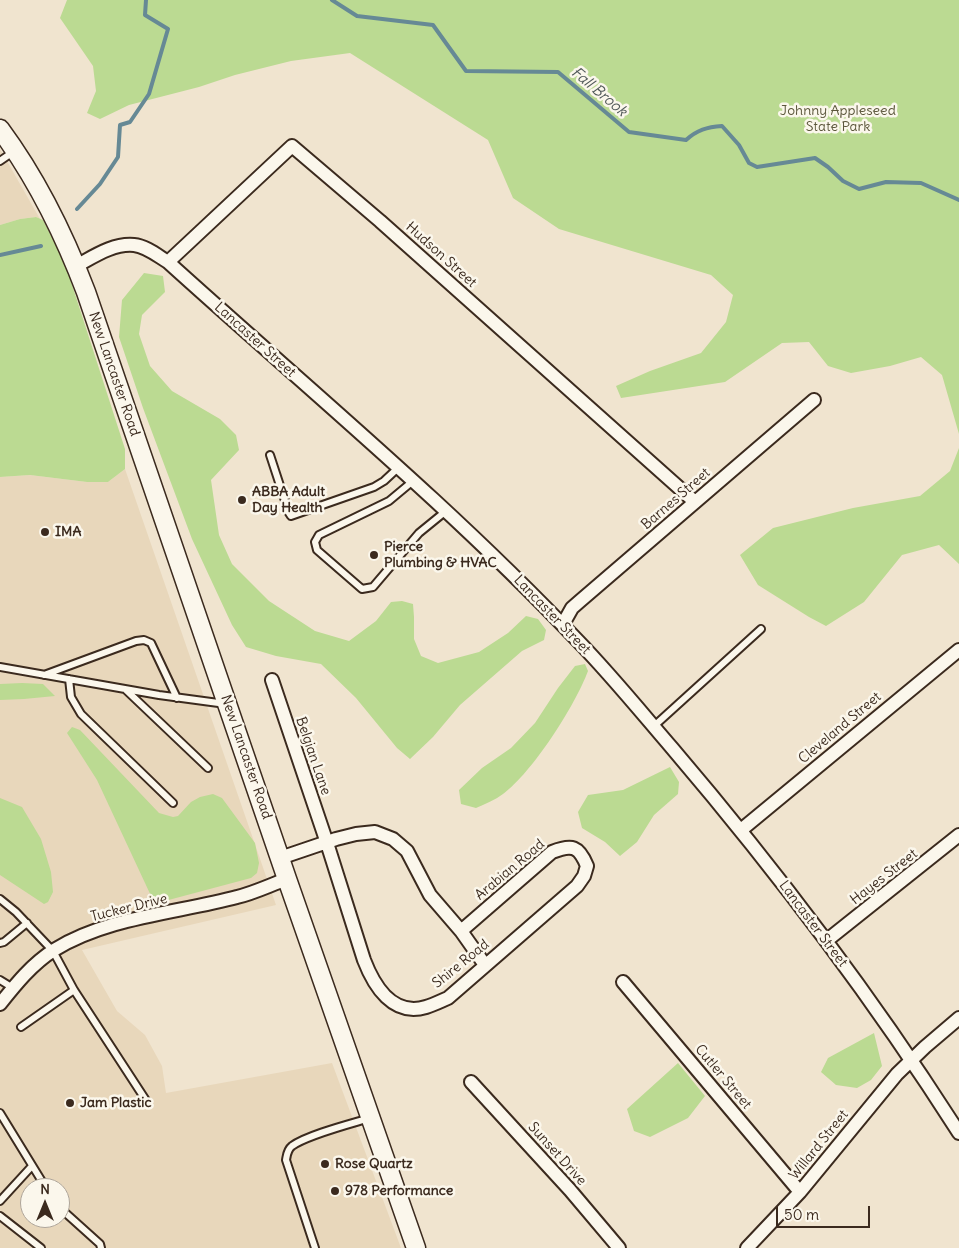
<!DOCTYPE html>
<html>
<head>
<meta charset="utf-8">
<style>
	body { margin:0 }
	#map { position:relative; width:959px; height:1248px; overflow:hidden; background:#f0e4cf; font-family:Delius,sans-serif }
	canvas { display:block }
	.north { position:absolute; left:20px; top:1178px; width:50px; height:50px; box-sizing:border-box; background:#fbf7ec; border:1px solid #aea59a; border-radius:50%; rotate:0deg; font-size:14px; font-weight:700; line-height:20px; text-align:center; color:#3b2a1e }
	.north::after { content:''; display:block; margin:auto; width:18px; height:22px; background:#3b2a1e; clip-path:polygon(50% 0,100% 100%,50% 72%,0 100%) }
	.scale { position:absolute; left:776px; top:1206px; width:94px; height:22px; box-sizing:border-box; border:2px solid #3b2a1e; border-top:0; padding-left:6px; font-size:15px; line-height:18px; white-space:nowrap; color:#3b2a1e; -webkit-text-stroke:4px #fbf7ec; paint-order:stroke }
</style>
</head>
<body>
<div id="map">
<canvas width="959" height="1248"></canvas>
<div class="north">N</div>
<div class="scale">50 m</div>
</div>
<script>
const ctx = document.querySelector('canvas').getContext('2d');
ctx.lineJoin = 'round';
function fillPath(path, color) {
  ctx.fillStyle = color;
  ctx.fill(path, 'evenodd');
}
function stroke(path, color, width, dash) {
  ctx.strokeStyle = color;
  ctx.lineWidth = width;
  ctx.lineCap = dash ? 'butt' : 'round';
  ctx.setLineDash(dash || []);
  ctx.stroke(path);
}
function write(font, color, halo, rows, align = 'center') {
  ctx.font = font + ' Delius,sans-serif';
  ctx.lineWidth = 5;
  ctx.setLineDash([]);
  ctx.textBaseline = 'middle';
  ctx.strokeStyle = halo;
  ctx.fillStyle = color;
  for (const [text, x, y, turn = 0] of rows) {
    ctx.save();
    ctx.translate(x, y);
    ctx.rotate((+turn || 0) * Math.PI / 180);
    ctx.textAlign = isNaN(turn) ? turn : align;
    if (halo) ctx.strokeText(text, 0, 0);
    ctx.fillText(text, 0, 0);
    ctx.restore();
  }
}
fillPath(new Path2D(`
	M0,149L40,219L36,217L20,219L0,225Z
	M125,469L276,905L82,950L117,1011L145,1035L162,1066L166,1093L332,1063L401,1248H0V477L30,475L87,482H108ZM30,1188H60V1218H30Z`), '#e8d7bb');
fillPath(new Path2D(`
	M67,0H959V434L942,375L921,357L890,366L851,373L828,366L809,342L782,343L725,382L621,398L616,386L650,371L701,353L726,322L733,295L711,275L559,229L513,198L488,140L350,53L291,61L235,75L199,87L129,105L100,119L87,113L96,91L93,66L60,18Z
	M36,217L43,220L65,263L125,449V469L108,482H87L30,475L0,477V225L20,219Z
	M144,273L163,276L165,292L142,315L139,334L150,366L172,391L220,419L236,435L239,450L211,480L219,535L232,564L269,601L315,631L349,641L376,621L391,602L402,601L413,604L414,617V639L421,656L438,663L479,652L508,633L526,616L538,619L546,630L544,640L522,651L460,705L433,737L410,759L397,748L356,698L321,664L276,656L246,647L232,625L192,539L143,408L119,337L122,300Z
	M959,448V564L939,545L902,555L864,602L826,626L809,617L758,585L740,555L773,528L853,508L920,496L950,471Z
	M585,664L588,671C575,706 532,773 503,794C495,800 485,804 476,808L461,804L459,790L482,768L511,748L535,723L558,688L575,666Z
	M22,683L43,684L55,696L24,699L0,700V684Z
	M72,727L80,730L159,813L173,817L178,816L191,802L200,797L213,794L222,798L255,843L259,863L257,873L251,878L161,902L152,898L97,780L67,733Z
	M670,767L679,782L678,794L654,815L637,842L620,856L605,842L582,828L578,812L588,795L623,790Z
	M0,798L22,807L41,839L51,872L53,892L48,902L44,904L0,875Z
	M874,1033L882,1066L871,1080L857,1088L836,1085L821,1072L828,1058Z
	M678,1063L705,1096L688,1118L650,1137L634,1131L627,1109Z`), '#bbda92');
stroke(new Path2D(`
	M332,0L357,16L433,25L466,71L558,72L629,132L686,140C697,130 707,127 722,126L739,145L749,163L757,167L815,158L828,167L843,181L859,189L886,182L921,183L959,200
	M77,209L100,184L118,157L120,125L130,122L149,94L168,29L145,15L146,0
	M0,255L41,246`), '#668995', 4);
const service = new Path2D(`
	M0,161L13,152
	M270,455L289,513L291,516L374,487L384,481L399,467
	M413,481L389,501L319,535L315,542L317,550L362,589L373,587L419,533L446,511
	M0,667L159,695L226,704
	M44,675L136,641L144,640L151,643L177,698
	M69,679L71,697L81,714L173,803
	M126,690L208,768
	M653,727L761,629
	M0,899L16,912L53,951L74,990L147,1102
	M0,943L4,942L27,923
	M0,980L13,988
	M21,1027L74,990
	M0,1113L46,1188
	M0,1201L32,1166
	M60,1208L100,1244L101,1248
	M0,1216L41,1248
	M315,1248L286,1160C287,1155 287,1150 292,1146C307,1135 350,1124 370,1118`);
const minor = new Path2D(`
	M168,262L292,146L380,221L695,502
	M76,266C93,257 113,243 134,245C146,246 158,256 168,262C306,387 450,506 578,641C611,675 641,712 672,748C776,870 873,998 959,1133
	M563,624L572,608L580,601L814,400
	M272,680L327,843L364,960C374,986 393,1017 426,1007C433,1005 441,1001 448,998L577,886L584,876L587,866C579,846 572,844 552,852L461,931
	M741,830L959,650
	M280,858L336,839L356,834L375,832L393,839L407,851L430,895L461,931L485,965
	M826,941L959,835
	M623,982L800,1192
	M0,1004C16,984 32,964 54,950C107,917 177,913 237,897C254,893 270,885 287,879
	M471,1082L570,1190L619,1248
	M747,1248L800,1192L897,1074L925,1047L959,1018`);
const secondary = new Path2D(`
	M0,129C37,179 64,234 86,292L287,879L416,1248`);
stroke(service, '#3b2a1e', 10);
stroke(minor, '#3b2a1e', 16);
stroke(secondary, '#3b2a1e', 21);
stroke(service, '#fbf7ec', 6);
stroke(minor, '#fbf7ec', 12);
stroke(secondary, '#fbf7ec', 18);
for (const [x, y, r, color] of [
	[242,500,5,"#3b2a1e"],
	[45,532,5,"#3b2a1e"],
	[374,555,5,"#3b2a1e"],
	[70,1103,5,"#3b2a1e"],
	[325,1164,5,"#3b2a1e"],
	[335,1191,5,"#3b2a1e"]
]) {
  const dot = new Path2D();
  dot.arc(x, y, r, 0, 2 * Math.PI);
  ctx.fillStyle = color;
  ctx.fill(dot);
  stroke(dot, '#fbf7ec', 2);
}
write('14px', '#5b563b', '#fbf7ec', [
	["Johnny Appleseed",838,111],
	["State Park",838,127]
]);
write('14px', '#3b2a1e', '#fbf7ec', [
	["Hudson Street",441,255,42],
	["Lancaster Street",255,340,42],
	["New Lancaster Road",114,374,71],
	["Barnes Street",676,499,-41],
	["Lancaster Street",552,615,46],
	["Cleveland Street",840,728,-40],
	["Belgian Lane",313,756,71],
	["New Lancaster Road",246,757,71],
	["Arabian Road",510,870,-40],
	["Hayes Street",884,877,-38],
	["Tucker Drive",129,908,-14],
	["Lancaster Street",813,924,53],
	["Shire Road",461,964,-39],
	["Cutler Street",723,1077,50],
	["Willard Street",819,1145,-51],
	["Sunset Drive",557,1154,48]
]);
write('bold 14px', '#3b2a1e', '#fbf7ec', [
	["ABBA Adult",252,492],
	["Day Health",252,508],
	["IMA",55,532],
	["Pierce",384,547],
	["Plumbing & HVAC",384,563],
	["Jam Plastic",80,1103],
	["Rose Quartz",335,1164],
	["978 Performance",345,1191]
], 'left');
write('italic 15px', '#515959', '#fbf7ec', [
	["Fall Brook",599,92,40]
]);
</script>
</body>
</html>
